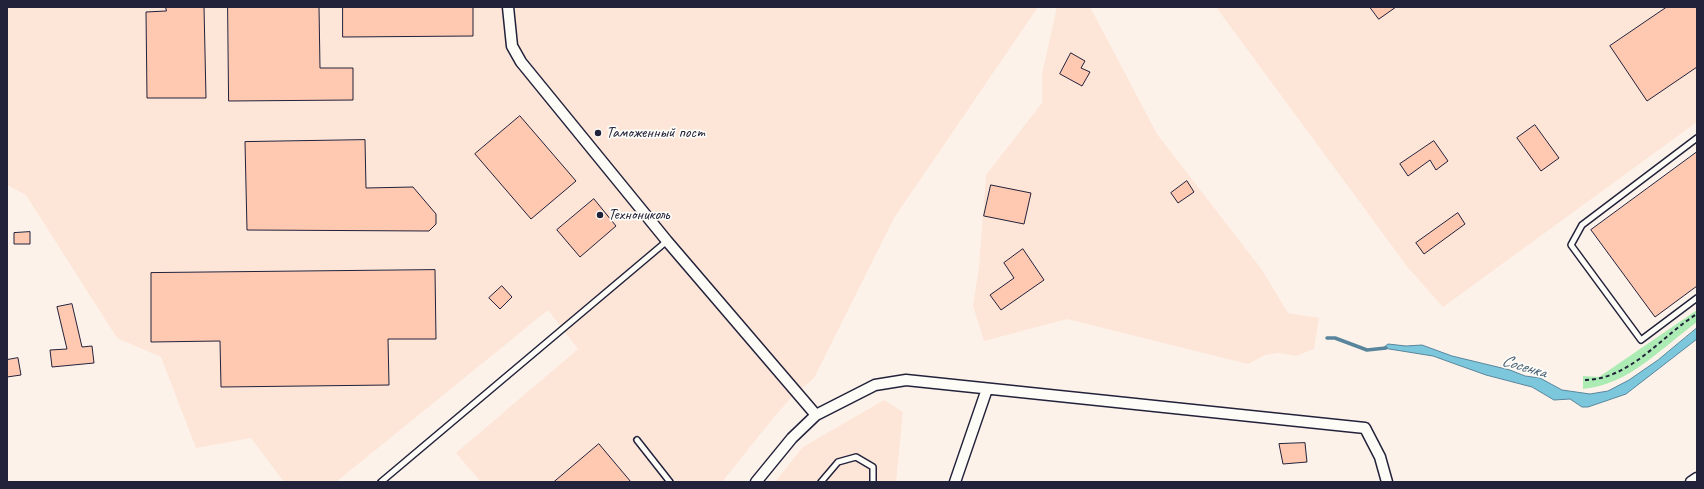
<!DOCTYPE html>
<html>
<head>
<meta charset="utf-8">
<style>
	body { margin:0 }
	#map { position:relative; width:1704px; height:489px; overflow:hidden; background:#fdf2e9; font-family:Caveat,sans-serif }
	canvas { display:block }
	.frame { position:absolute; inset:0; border:8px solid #22223b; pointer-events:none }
</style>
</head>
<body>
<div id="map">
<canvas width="1704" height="489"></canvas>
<div class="frame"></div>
</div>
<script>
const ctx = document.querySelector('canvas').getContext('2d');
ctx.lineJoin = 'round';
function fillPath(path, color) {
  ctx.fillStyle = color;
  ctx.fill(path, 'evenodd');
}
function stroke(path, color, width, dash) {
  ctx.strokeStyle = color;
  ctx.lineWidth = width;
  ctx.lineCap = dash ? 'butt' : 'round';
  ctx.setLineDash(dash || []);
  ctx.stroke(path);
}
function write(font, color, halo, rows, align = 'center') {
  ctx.font = font + ' Caveat,sans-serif';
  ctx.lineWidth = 3.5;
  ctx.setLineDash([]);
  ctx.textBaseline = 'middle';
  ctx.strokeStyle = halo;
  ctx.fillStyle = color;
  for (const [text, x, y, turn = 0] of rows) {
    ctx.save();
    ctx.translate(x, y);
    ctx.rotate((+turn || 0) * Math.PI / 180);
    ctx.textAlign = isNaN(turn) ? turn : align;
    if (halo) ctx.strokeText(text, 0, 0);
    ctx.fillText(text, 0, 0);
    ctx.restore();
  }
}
fillPath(new Path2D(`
	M7,7H1038L894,218L814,378L791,398L774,417L722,482H481L456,453L578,349L548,310L336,482H284L251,438L196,448L161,357L117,338L26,195L7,185Z
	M1057,7H1090L1157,134L1262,270L1288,313L1319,318L1314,349L1296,356L1279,353L1265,355L1248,364L1067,319L984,341L973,306L979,267L986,175L1042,103V74Z
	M1216,7H1697V122L1443,307L1409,269Z
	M884,400L903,412L896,482H775L803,447Z`), '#fde5d8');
fillPath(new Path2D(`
	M1697,310V322C1661,348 1629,385 1583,389V376L1599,377Z`), '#acecb4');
const water = new Path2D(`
	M1697,328V339L1626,394L1588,407H1582L1570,399L1554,400L1532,387L1486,375L1433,356L1383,348L1388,344L1406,346L1422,345L1452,356L1510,370L1525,376L1540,378L1562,390L1590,394L1608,391L1629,380L1658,360Z`);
fillPath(water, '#7cc7dc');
stroke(water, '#58859c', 1);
stroke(new Path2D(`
	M1327,338H1335L1367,350L1386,348`), '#58859c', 3.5);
const building = new Path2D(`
	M166,7H204L206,98H147L146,12L166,11Z
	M228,7H319L320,68H353V100L229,101Z
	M343,7H473V36L343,37Z
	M1370,7H1396L1379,19Z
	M1667,7H1697V67L1647,101L1610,46Z
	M1071,53L1085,61L1081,68L1090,72L1082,86L1060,74Z
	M520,116L576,181L531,219L475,154Z
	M1535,125L1559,158L1541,171L1517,138Z
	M365,140L366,188L413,187L436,214V224L429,231L247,230L245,142Z
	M1434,141L1448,161L1436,170L1430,160L1408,176L1400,164Z
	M1697,152V286L1655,317L1591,230Z
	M1187,181L1194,192L1178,203L1171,193Z
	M991,185L1031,193L1024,224L984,216Z
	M594,199L616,226L580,257L557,230Z
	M1458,213L1465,224L1424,254L1416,243Z
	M30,232V244H14V233Z
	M1023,249L1044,280L1001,310L990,295L1014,278L1004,263Z
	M435,270L436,339H388L389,385L221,387L220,341L151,342V273Z
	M502,286L512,297L500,309L489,298Z
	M72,304L82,347L92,346L94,363L52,367L50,350L67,349L57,307Z
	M18,358L21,375L7,377V360Z
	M1305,443L1307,462L1283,464L1279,444Z
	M599,444L631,482H554Z`);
fillPath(building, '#fec8b1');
stroke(building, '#22223b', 1);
const service = new Path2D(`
	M1697,138L1582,225L1571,245L1641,340L1697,298
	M637,440L670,482
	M381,482L667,241
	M821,482L838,462L856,457L873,467V482`);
const minor = new Path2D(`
	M508,7L512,46L521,62L667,241L816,415
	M756,482L792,438L816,415L875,385L906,380L1365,428L1380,457L1387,482
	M955,482L987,389
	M1691,482L1697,478`);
stroke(service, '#22223b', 8);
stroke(minor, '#22223b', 13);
stroke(new Path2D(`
	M1585,380C1631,379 1661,336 1697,314`), '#22223b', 2, [4, 3]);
stroke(service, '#fdfcf7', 5);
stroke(minor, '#fdfcf7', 10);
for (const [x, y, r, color] of [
	[598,133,4,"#22223b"],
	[600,215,4,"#22223b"]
]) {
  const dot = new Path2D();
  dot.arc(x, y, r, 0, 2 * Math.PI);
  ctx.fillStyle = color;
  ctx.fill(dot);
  stroke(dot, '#fdfcf7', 1.5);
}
write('16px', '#22223b', '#fdfcf7', [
	["Таможенный пост",606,133],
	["Технониколь",608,215]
], 'left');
write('italic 17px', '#425c73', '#fdfcf7', [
	["Сосенка",1524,367,17]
]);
</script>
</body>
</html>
